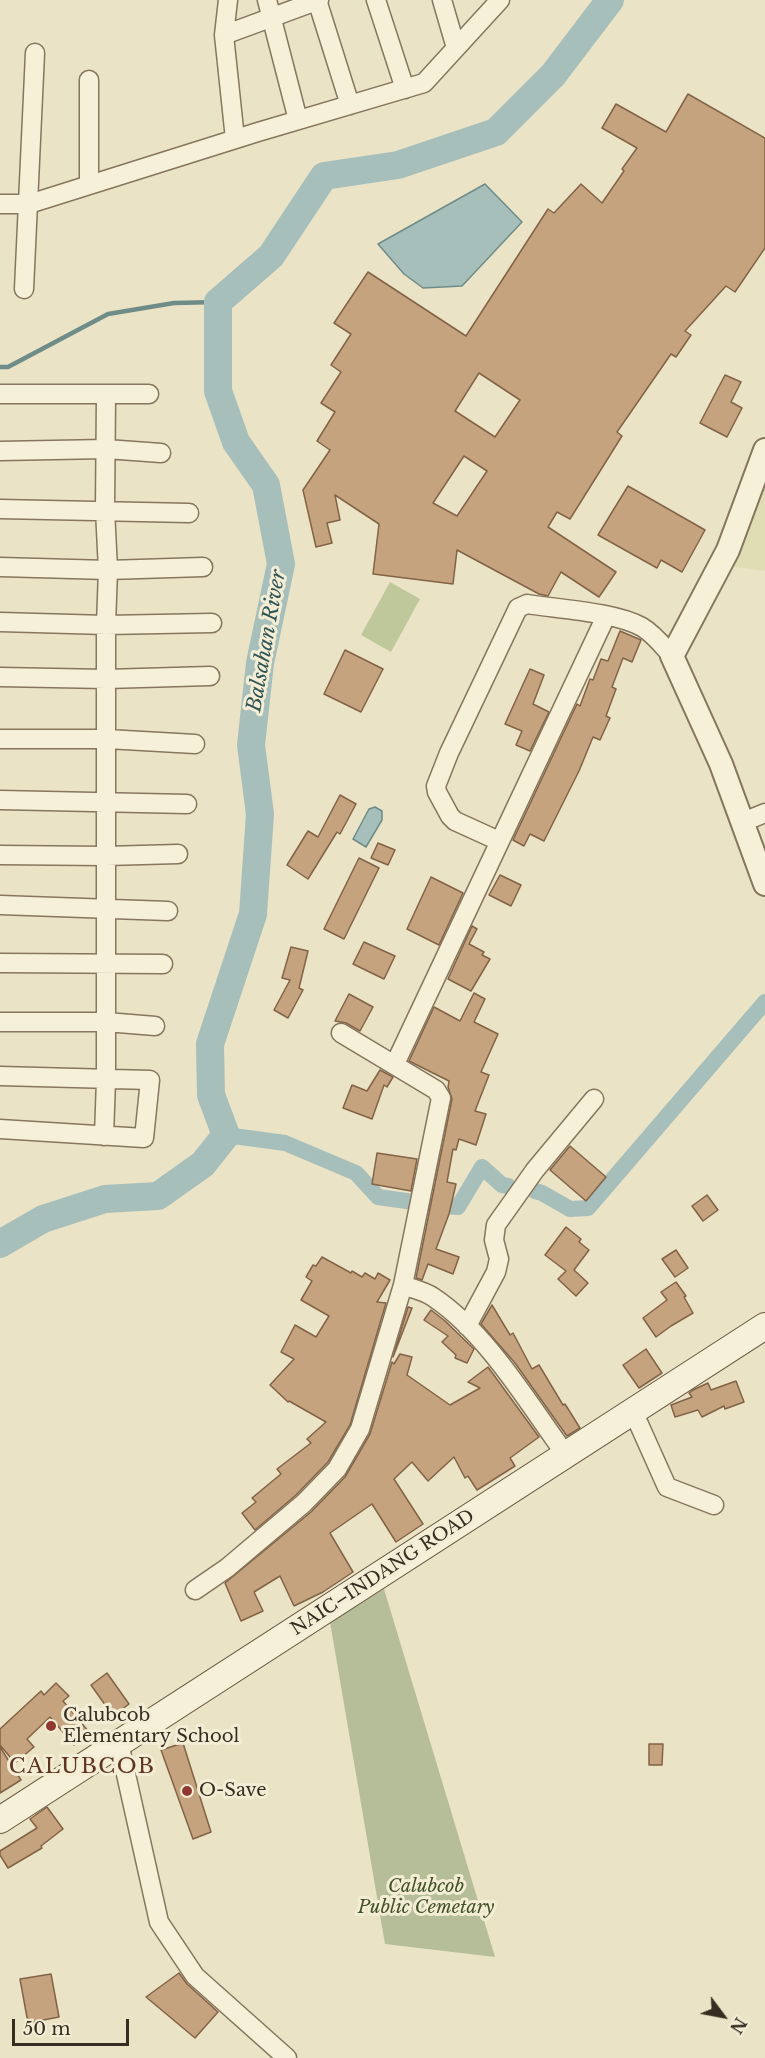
<!DOCTYPE html>
<html>
<head>
<meta charset="utf-8">
<style>
	body { margin:0 }
	#map { position:relative; width:765px; height:2058px; overflow:hidden; background:#ebe3c6; font-family:"Libre Baskerville",serif }
	canvas { display:block }
	.north { position:absolute; left:693px; top:1986px; width:60px; height:60px; -webkit-text-stroke:4px #f3edd5; paint-order:stroke; rotate:122deg; font-size:16px; font-weight:700; line-height:24px; text-align:center; color:#362d20 }
	.north::after { content:''; display:block; margin:auto; width:21px; height:27px; background:#362d20; clip-path:polygon(50% 0,100% 100%,50% 72%,0 100%) }
	.scale { position:absolute; left:12px; top:2019px; width:117px; height:27px; box-sizing:border-box; border:3px solid #362d20; border-top:0; padding-left:8px; font-size:18px; line-height:21px; white-space:nowrap; color:#362d20; -webkit-text-stroke:4px #f3edd5; paint-order:stroke }
</style>
</head>
<body>
<div id="map">
<canvas width="765" height="2058"></canvas>
<div class="north">N</div>
<div class="scale">50 m</div>
</div>
<script>
const ctx = document.querySelector('canvas').getContext('2d');
ctx.lineJoin = 'round';
function fillPath(path, color) {
  ctx.fillStyle = color;
  ctx.fill(path, 'evenodd');
}
function stroke(path, color, width, dash) {
  ctx.strokeStyle = color;
  ctx.lineWidth = width;
  ctx.lineCap = dash ? 'butt' : 'round';
  ctx.setLineDash(dash || []);
  ctx.stroke(path);
}
function write(font, color, halo, rows, align = 'center') {
  ctx.font = font + ' "Libre Baskerville",serif';
  ctx.lineWidth = 6;
  ctx.setLineDash([]);
  ctx.textBaseline = 'middle';
  ctx.strokeStyle = halo;
  ctx.fillStyle = color;
  for (const [text, x, y, turn = 0] of rows) {
    ctx.save();
    ctx.translate(x, y);
    ctx.rotate((+turn || 0) * Math.PI / 180);
    ctx.textAlign = isNaN(turn) ? turn : align;
    if (halo) ctx.strokeText(text, 0, 0);
    ctx.fillText(text, 0, 0);
    ctx.restore();
  }
}
fillPath(new Path2D(`
	M765,442V571L721,565Z`), '#e0ddb4');
fillPath(new Path2D(`
	M390,582L420,599L391,652L361,635Z`), '#bfc89b');
fillPath(new Path2D(`
	M384,1589L495,1957L385,1944L330,1622Z`), '#b6be99');
const water = new Path2D(`
	M485,184L522,222L462,286L423,288L404,274L378,244Z
	M375,807L382,811V820L366,847L353,839L369,809Z`);
fillPath(water, '#a7bfba');
stroke(water, '#6e8c88', 1.5);
stroke(new Path2D(`
	M0,367H8L108,314L174,303L218,302`), '#6e8c88', 4.5);
stroke(new Path2D(`
	M226,1135L285,1143L356,1173L378,1197L442,1206L458,1207L482,1167L502,1185L508,1186
	M535,1191L542,1193L570,1209L588,1208L765,1002`), '#a7bfba', 16);
stroke(new Path2D(`
	M0,1244L43,1219L105,1199L158,1196L203,1164L226,1135L211,1095L210,1044L253,914L260,814L251,745L260,663L281,564L266,485L236,442L218,391V302L271,256L324,176L398,165L496,132L553,75L610,0`), '#a7bfba', 28);
const building = new Path2D(`
	M688,94L765,138V248L735,292L726,286L685,331L691,335L676,357L671,354L617,432L622,436L570,519L557,512L548,527L616,572L599,597L561,572L548,596L539,594L457,550L453,584L373,574L379,524L335,495L340,520L327,523L332,543L316,547L303,490L330,450L317,441L335,412L321,403L341,372L331,365L351,334L334,323L368,272L466,336L548,209L554,213L581,184L602,203L624,171L622,169L637,148L602,128L616,104L666,132ZM479,373L520,400L495,437L455,411ZM464,456L487,471L457,516L433,503Z
	M725,375L741,382L731,402L742,408L727,437L700,423Z
	M628,486L705,530L682,572L661,560L657,568L598,535Z
	M620,631L641,640L632,662L623,658L612,687L616,689L606,716L610,718L600,740L593,737L579,771L544,841L530,834L524,846L513,840L577,704L580,706L590,679L593,680L601,659L608,661Z
	M345,650L383,669L361,712L324,694Z
	M530,669L544,675L533,704L549,712L530,751L516,745L522,731L505,724Z
	M340,795L356,804L340,834L337,832L308,879L287,865L308,831L318,837Z
	M378,843L395,850L388,865L371,858Z
	M359,858L379,868L344,939L324,929Z
	M500,875L521,885L511,906L489,895Z
	M431,877L463,893L439,945L407,929Z
	M472,926L477,929L469,944L484,952L482,955L490,959L471,991L448,979Z
	M364,942L395,956L384,979L353,964Z
	M291,947L308,951L299,988L303,990L288,1018L274,1010L290,980L282,978Z
	M474,993L485,999L474,1022L498,1034L481,1072L489,1075L475,1111L486,1114L476,1145L459,1139L456,1150L453,1149L447,1182L456,1184L449,1214L436,1249L459,1257L453,1274L428,1264L422,1280L416,1278L452,1099L448,1087L449,1081L409,1061L434,1007L460,1021Z
	M349,994L373,1007L360,1031L346,1023L335,1021Z
	M380,1070L393,1077L387,1087L384,1085L372,1119L343,1108L352,1085L367,1091Z
	M570,1146L606,1177L586,1201L550,1170Z
	M377,1153L417,1159L411,1191L372,1184Z
	M707,1195L718,1210L703,1221L692,1206Z
	M566,1227L581,1239L579,1242L589,1250L574,1270L588,1283L576,1296L558,1279L566,1271L545,1255Z
	M676,1250L688,1268L675,1277L662,1259Z
	M322,1257L351,1273L352,1271L362,1277L365,1273L375,1279L378,1273L390,1280L377,1302L386,1303L350,1425L328,1462L296,1495L255,1530L242,1513L256,1502L252,1498L281,1474L277,1469L311,1443L307,1439L326,1422L289,1401L288,1402L270,1385L294,1359L281,1352L295,1325L316,1337L329,1316L301,1300L312,1281L306,1277L313,1265L316,1266Z
	M676,1282L686,1296L684,1297L693,1313L671,1326L656,1337L643,1318L667,1300L661,1292Z
	M492,1305L510,1335L513,1333L532,1369L539,1365L563,1405L565,1404L580,1428L567,1436L515,1363L481,1324Z
	M408,1307L412,1308L393,1357Z
	M431,1310L445,1321L474,1349L467,1363L455,1358L456,1355L442,1342L448,1336L424,1320Z
	M646,1349L662,1373L639,1388L623,1365Z
	M400,1354L412,1357L407,1375L450,1405L480,1388L468,1382L488,1367L539,1437L510,1458L515,1466L477,1490L468,1476L465,1478L454,1457L428,1481L412,1462L394,1479L423,1524L396,1542L372,1504L330,1533L353,1572L323,1592L294,1606L280,1576L254,1592L263,1611L241,1621L225,1583L311,1512L345,1477L370,1434L392,1362L394,1364Z
	M736,1381L744,1402L725,1409L724,1406L702,1417L698,1410L675,1417L671,1405L692,1397L689,1393L693,1390L708,1383L711,1390Z
	M107,1673L129,1704L113,1716L91,1685Z
	M56,1683L69,1696L63,1701L89,1732L74,1745L50,1717L27,1739L34,1747L15,1763L0,1745V1729L41,1691L44,1695Z
	M183,1743L211,1832L193,1839L161,1750Z
	M649,1744H663L662,1765H649Z
	M0,1747L21,1780L0,1793Z
	M47,1807L63,1829L41,1846L42,1848L8,1868L0,1855V1851L37,1828L30,1819Z
	M179,1973L187,1984L218,2012L195,2038L146,1997Z
	M51,1974L59,2017L28,2023L20,1979Z`);
fillPath(building, '#c6a37f');
stroke(building, '#826345', 1.5);
const minor = new Path2D(`
	M267,0L298,120
	M317,0L350,105
	M376,0L405,89
	M442,0L456,48
	M224,35L228,0
	M235,139L224,35L319,0
	M89,185V80
	M0,204H29L258,132L424,83L500,0
	M24,289L35,53
	M0,394H149
	M0,451L106,449L161,453
	M0,509L189,513
	M0,567L108,570L203,567
	M0,622L106,625L212,623
	M0,677L106,679L210,676
	M0,739H107L195,744
	M0,800L187,804
	M743,822L765,813
	M499,841L455,821L450,816L437,792L436,786L449,753L518,608L527,604C558,609 615,612 642,627C654,634 663,646 672,656
	M0,855L106,856L178,854
	M0,905L168,911
	M0,963L163,964
	M0,1022H106L155,1026
	M395,1064L606,616
	M0,1076L150,1080L144,1138L0,1129
	M104,1136L106,1080V625L108,570L105,510L106,395
	M403,1285C413,1289 424,1291 433,1297C487,1333 528,1403 566,1455
	M467,1326L496,1272L499,1259L494,1240L496,1225L535,1170L594,1099
	M633,1411L667,1487L714,1505
	M195,1590L227,1568L304,1503L337,1469L360,1429L403,1285L441,1098L436,1090L341,1033
	M119,1743L159,1922L195,1976L287,2058`);
const tertiary = new Path2D(`
	M765,450L728,550L672,656L721,764L765,884`);
const secondary = new Path2D(`
	M0,1820L765,1326`);
stroke(minor, '#85765d', 21);
stroke(tertiary, '#85765d', 26);
stroke(secondary, '#675740', 28);
stroke(minor, '#f6f0d9', 18);
stroke(tertiary, '#f6f0d9', 22);
stroke(secondary, '#f6f0d9', 26);
for (const [x, y, r, color] of [
	[51,1726,6,"#8f3932"],
	[187,1791,6,"#8f3932"]
]) {
  const dot = new Path2D();
  dot.arc(x, y, r, 0, 2 * Math.PI);
  ctx.fillStyle = color;
  ctx.fill(dot);
  stroke(dot, '#f3edd5', 2);
}
write('18px', '#362d20', '#f3edd5', [
	["NAIC–INDANG ROAD",383,1573,-33]
]);
write('18px', '#362d20', '#f3edd5', [
	["Calubcob",63,1716],
	["Elementary School",63,1737],
	["O-Save",199,1791]
], 'left');
write('italic 18px', '#435128', '#f3edd5', [
	["Calubcob",426,1887],
	["Public Cemetary",426,1908]
]);
write('italic 20px', '#305455', '#f3edd5', [
	["Balsahan River",267,641,-80]
]);
ctx.letterSpacing = '1.5px';
write('21px', '#5f3522', '#f3edd5', [
	["CALUBCOB",82,1767]
]);
ctx.letterSpacing = '0px';
</script>
</body>
</html>
